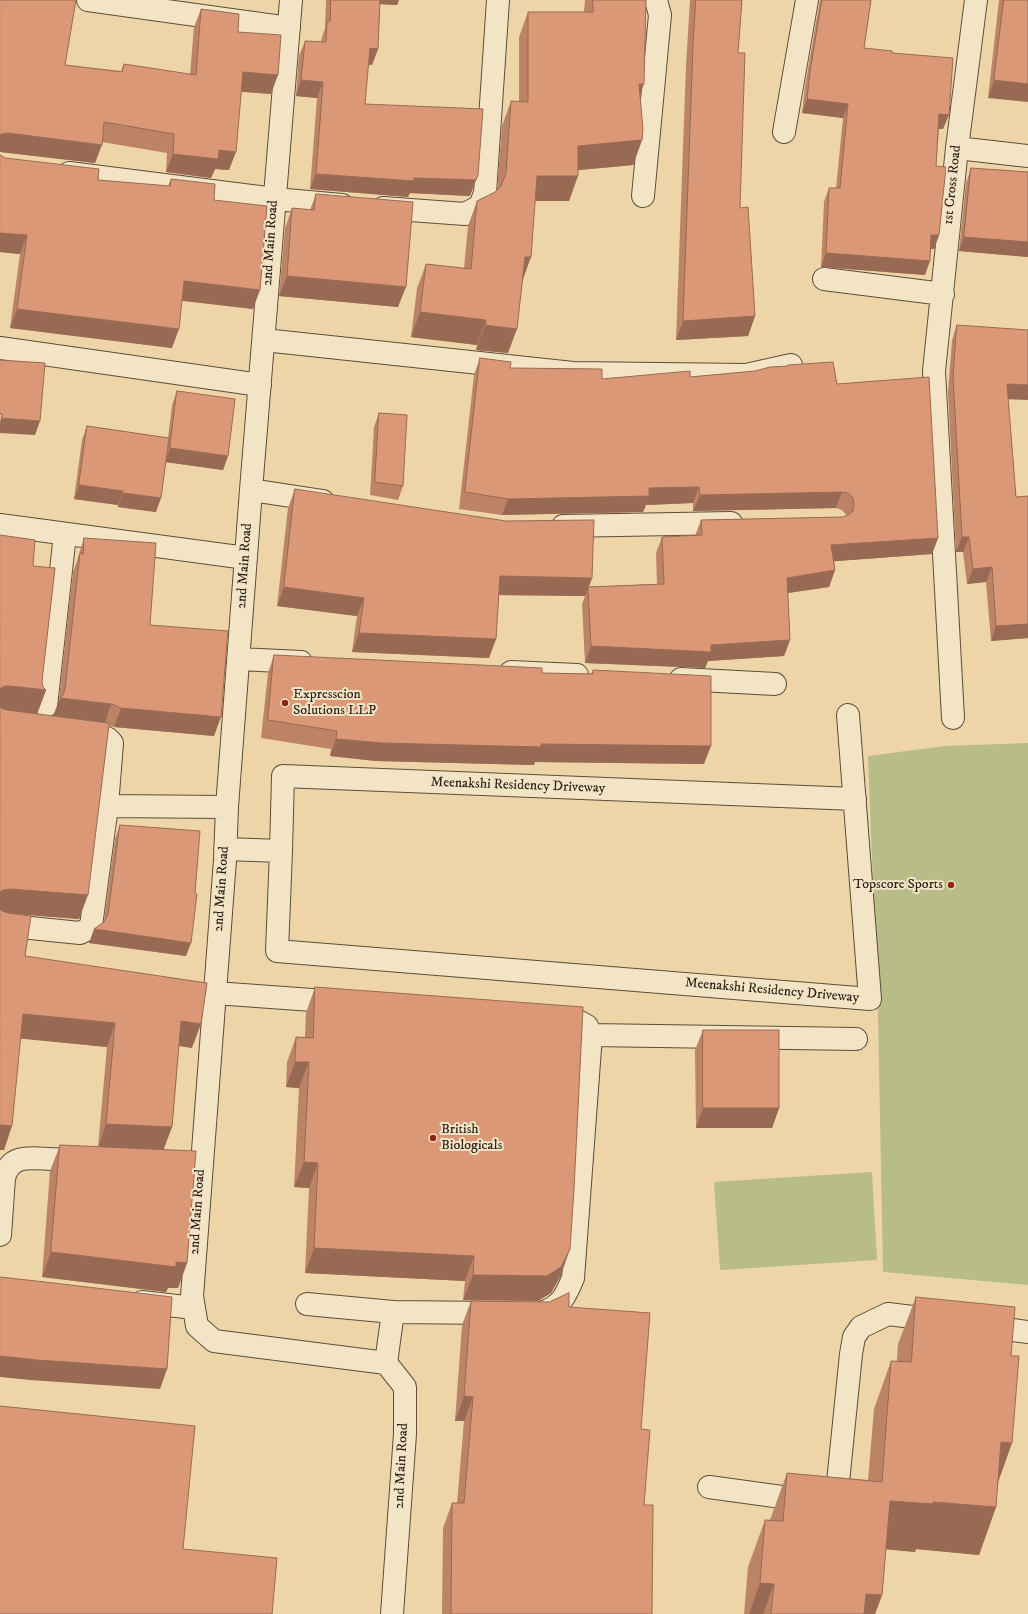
<!DOCTYPE html>
<html>
<head>
<meta charset="utf-8">
<style>
	body { margin:0 }
	canvas { display:block; background:#edd5a7 }
</style>
</head>
<body>
<canvas width="1028" height="1614"></canvas>
<script>
const ctx = document.querySelector('canvas').getContext('2d');
ctx.lineJoin = 'round';
function fillPath(path, color) {
  ctx.fillStyle = color;
  ctx.fill(path, 'evenodd');
}
function stroke(path, color, width, dash) {
  ctx.strokeStyle = color;
  ctx.lineWidth = width;
  ctx.lineCap = dash ? 'butt' : 'round';
  ctx.setLineDash(dash || []);
  ctx.stroke(path);
}
function write(font, color, halo, rows, align = 'center') {
  ctx.font = font + ' "IM FELL DW Pica",serif';
  ctx.lineWidth = 4;
  ctx.setLineDash([]);
  ctx.textBaseline = 'middle';
  ctx.strokeStyle = halo;
  ctx.fillStyle = color;
  for (const [text, x, y, turn = 0] of rows) {
    ctx.save();
    ctx.translate(x, y);
    ctx.rotate((+turn || 0) * Math.PI / 180);
    ctx.textAlign = isNaN(turn) ? turn : align;
    if (halo) ctx.strokeText(text, 0, 0);
    ctx.fillText(text, 0, 0);
    ctx.restore();
  }
}
fillPath(new Path2D(`
	M1028,743V1285L883,1272L878,1014L868,756L945,746Z
	M872,1172L877,1260L720,1270L714,1182Z`), '#b8bd87');
const minor = new Path2D(`
	M88,0L289,28
	M291,0L251,490L227,807L225,860L192,1296L197,1326L214,1341L386,1363L405,1387V1434L392,1614
	M784,132L807,0
	M957,148L1028,156
	M69,173L275,199L342,205
	M643,196L660,15L656,0
	M383,208L465,214L480,206L485,193L498,0
	M824,279L943,294
	M264,340L573,373L746,375L791,365
	M0,348L260,385
	M251,490L323,501
	M0,525L246,558
	M563,526L731,523
	M239,659L301,662
	M511,672L577,675
	M681,679L775,684
	M46,706L65,534
	M953,718L934,371L957,148L976,0
	M107,806L227,807
	M225,849L281,851L283,776L855,799
	M281,851L277,951L870,999L848,715
	M0,925L80,933L86,930L91,926L107,806L112,743C105,733 91,734 79,732
	M215,993L340,1002
	M591,1035L856,1039
	M0,1235L4,1178C10,1154 30,1158 50,1159C62,1159 73,1160 85,1160
	M142,1302L194,1308
	M307,1304L393,1312L496,1313
	M544,1312C562,1305 566,1295 573,1278L591,1035L587,1026L576,1020L554,1018
	M984,1326L1028,1332
	M386,1363L393,1312
	M709,1487L811,1501C824,1497 830,1492 838,1482L851,1354L854,1337L861,1327L888,1314L937,1320`);
stroke(minor, '#5b4e3c', 24);
stroke(minor, '#f3e4c6', 22);
fillPath(new Path2D(`
	M326,0H399L397,5L380,4L378,49L372,65L368,64L365,104L470,196L410,193L408,197L310,189L317,98L296,96L299,56L305,41L321,42L322,37L325,28Z
	M585,0H646L640,95L642,140L633,165L578,170L569,201H535L523,279L508,353L476,350L477,345L411,337L417,288L426,264L464,268L468,226L477,201L495,192L497,190L502,126L511,101H519V37L528,12H584Z
	M690,0H742L738,53L740,208L755,316L748,336L676,340L686,65Z
	M820,0H871L864,48L892,53L943,129H939L936,166L939,235L934,249H930L925,275L821,267L824,202L829,188H836L843,118L802,113L805,86Z
	M999,0H1028L988,98Z
	M201,9L238,32L271,94L241,92L229,170L215,169L211,178L166,172L167,153L102,142L95,163L1,152L65,65L121,71L124,64L190,75L194,27Z
	M0,155L5,158L98,180L168,186L171,179L214,200L253,309L182,301L172,348L10,328L20,254L0,252Z
	M971,168L1028,172V257L959,251L966,183Z
	M316,194L398,307L279,296L285,228L292,208L310,210Z
	M957,325L1008,399L1016,497L1028,638L991,641L986,582L967,584L963,552H956L948,392L952,340Z
	M480,358L510,368L602,379L690,377L755,371L787,366L788,365L837,384L938,538L932,554L834,561L835,570L829,587L788,593L790,640L784,656L708,661L705,668L585,663L582,604L585,596L499,595L496,639L489,658L352,652L357,616L277,606L288,508L295,489L592,578L589,587L657,584L656,553L662,537L695,536L701,520L843,517L847,516L842,510L836,508L693,511V503L646,505L643,512L502,515L459,509L474,375Z
	M177,391L228,456L223,470L166,462L156,512L118,507V505L74,499L82,440L87,426L168,438L172,405Z
	M379,413L403,486L398,500L370,495L374,427Z
	M0,535L33,566L42,681L43,687L46,690L37,714L105,723L59,698L73,572L77,561L78,557L84,538L150,625L214,736L114,727L109,725L79,919L6,913L25,956L192,1048L179,1046L172,1127L163,1150L187,1263L178,1288H168L166,1292L42,1277L50,1171L60,1145L98,1147L107,1047L20,1038L4,1150H0Z
	M274,655L542,673L591,674L593,670L704,764L535,762L534,765L376,761L330,756L331,749L261,738L268,673Z
	M120,825L186,956L89,943L104,921L115,839Z
	M315,987L561,1275L551,1293L538,1301L463,1300L465,1281L305,1273L309,1188L294,1187L299,1088L286,1087L287,1062L296,1037H305L306,1013Z
	M703,1030L779,1108L772,1128H696L695,1050Z
	M916,1297L998,1482L996,1507L979,1555L916,1549L915,1552L886,1549L882,1595L875,1614H744L748,1567L765,1520H770L787,1473L868,1480L874,1409L891,1361H897L898,1344Z
	M471,1301L569,1307L641,1429L644,1505L652,1614H442L443,1528L452,1503H457L464,1421H455L462,1325Z`), '#bc8366');
fillPath(new Path2D(`
	M377,0H399L397,5L375,4Z
	M370,48L378,49L372,65L364,64Z
	M243,72L278,75L271,94L236,91Z
	M301,80L323,82L317,98L296,96Z
	M994,80L1028,84V102L988,98Z
	M639,84H644L635,109Z
	M807,99L848,104L843,118L802,113Z
	M939,114L949,115L943,129L934,128Z
	M8,133L102,145L95,163L0,152V135L2,134Z
	M642,140L633,165L569,171L578,146Z
	M219,150L236,152L229,170L215,169L211,178L166,172L173,154Z
	M316,174L414,178L478,175L470,196L410,193L408,197L310,189Z
	M537,176H578L569,201H528Z
	M0,233L27,235L20,254L0,252Z
	M931,235H939L934,249H926Z
	M964,237L1028,242V257L959,251Z
	M826,253L930,261L925,275L821,267Z
	M525,257H531L522,282Z
	M287,276L406,287L398,307L279,296Z
	M184,281L260,290L253,309L178,300Z
	M17,309L179,329L172,348L10,328Z
	M420,312L486,320L477,345L411,337Z
	M755,316L748,336L676,340L683,321Z
	M485,325L517,329L508,353L476,350Z
	M1007,384L1028,385V400L1001,399Z
	M1,418L40,421L35,435L0,433V422Z
	M170,448L228,456L223,470L165,462Z
	M79,485L123,491L118,505L74,499Z
	M699,487L693,503L646,505L643,512L502,515L508,499L649,488Z
	M842,492L836,508L693,511L700,495Z
	M123,493L161,498L156,512L118,507Z
	M962,537H969L963,552H956Z
	M938,538L932,554L825,562L831,545Z
	M992,567L986,582L967,584L973,569Z
	M835,570L829,587L781,594L787,578Z
	M500,576L592,578L585,596L493,595Z
	M284,587L364,598L357,616L277,606Z
	M1028,624V638L991,641L996,626Z
	M359,633L496,639L489,658L352,652Z
	M790,640L784,656L708,661L705,668L585,663L591,646L711,645Z
	M4,686H10L46,690L37,714L0,710V689Z
	M60,698L111,704L105,723L53,716Z
	M121,708L221,717L214,736L114,727Z
	M336,739L541,744L711,746L704,764L535,762L534,765L376,761L330,756Z
	M10,889L88,895L79,919L0,913V892L3,890Z
	M94,929L191,943L186,956L89,943Z
	M23,1014L115,1023L107,1047L14,1038Z
	M181,1021L201,1024L192,1048L173,1045Z
	M295,1062H309L299,1088L286,1087Z
	M703,1108H779L772,1128H696Z
	M106,1124L172,1127L163,1151L98,1148Z
	M0,1125L12,1126L4,1150H0Z
	M304,1162L318,1163L309,1188L294,1187Z
	M314,1248L474,1256L465,1281L305,1273Z
	M570,1249L561,1275L551,1293L538,1301L463,1300L473,1275Z
	M51,1252L176,1262L187,1263L178,1288H168L166,1292L42,1277Z
	M0,1356L167,1369L160,1389L30,1380L0,1377Z
	M464,1396L473,1397L464,1421H455Z
	M1001,1442L1012,1443L995,1491Z
	M890,1501L933,1502L996,1507L979,1555L916,1549L915,1552L872,1548Z
	M760,1583L774,1584L763,1614H749Z
	M866,1594L882,1595L875,1614H859Z`), '#996a53');
const building = new Path2D(`
	M0,0H76L65,65L122,72L124,64L196,75L201,9L239,14L238,32L281,35L278,75L243,72L236,152L219,150L218,159L173,154L174,134L104,122L102,145L8,133L2,134L0,135Z
	M331,0H380L378,49L370,48L365,104L483,109L478,175L476,180L414,178V181L316,174L323,82L301,80L305,41L326,42L327,21H330Z
	M593,0H646L644,84H639L643,129L642,140L578,146V176H537L531,257H525L517,329L485,325L486,320L420,312L426,264L471,269L477,201L495,192L501,186L506,173L511,101L528,102V12H593Z
	M696,0H742L738,53H745L740,208L748,207L755,316L683,321L693,46Z
	M822,0H871L864,48L892,51V53L953,58L949,115L939,114L936,166L946,167L939,235H931L930,261L826,253L829,188H840L848,104L807,99L810,72Z
	M1004,0H1028V84L994,80Z
	M0,155L5,158L99,169L98,180L170,186L171,179L215,184L214,200L267,206L260,290L184,281L179,329L17,309L27,235L0,233Z
	M971,168L1028,172V242L964,237Z
	M316,194L413,202L406,287L287,276L292,208L314,210Z
	M957,325L1028,330V385L1007,384L1016,497L1028,496V624L996,626L992,567L973,569L969,537H962L953,377Z
	M480,358L511,362L510,368L602,369V379L690,371V377L755,371L770,367L788,366V365L833,362L837,384L929,377L938,538L831,545L835,570L787,578L790,640L711,645V652L591,646L588,587L664,584L662,537L702,535L701,520L843,517L848,515L853,511L854,505L853,498L848,493L842,492L700,495L699,487L649,488V496L508,499L465,492Z
	M0,360L45,363L40,421L1,418L2,414H0Z
	M177,391L235,399L228,456L170,448Z
	M379,413L407,415L403,486L375,482Z
	M87,426L169,438L161,498L123,493V491L79,485Z
	M295,489L506,521L594,520L592,578L500,576L496,639L359,633L364,598L284,587Z
	M0,535L35,540L33,566L55,568L42,681L43,687L46,690L10,686H4L0,689Z
	M84,538L156,543L150,625L228,631L221,717L121,708L111,704L60,698L63,695L65,689L80,553L83,554Z
	M274,655L542,668V673L593,674V670L711,676V746L541,744V747L382,743L336,739L337,731L268,720Z
	M0,706L1,708L7,710L108,723L109,725L88,895L10,889L3,890L0,892Z
	M120,825L200,831L195,893L197,894L191,943L94,929L104,922L108,914Z
	M0,909L2,911L8,913L31,916L25,956L207,983L201,1024L181,1021L172,1127L106,1124L115,1023L23,1014L12,1126L0,1125Z
	M315,987L583,1007L574,1189L570,1249L561,1267L547,1276L473,1275L474,1256L314,1248L318,1163L304,1162L309,1062H295L296,1037L313,1038Z
	M703,1030H779V1108H703Z
	M60,1145L196,1151L187,1263L176,1262V1267L51,1252Z
	M0,1277L36,1281L172,1297L167,1369L37,1360L0,1356Z
	M569,1293V1307L650,1313L641,1429L650,1430L644,1505H653L652,1614H451L452,1503H464L473,1397L464,1396L471,1301L549,1302Z
	M916,1297L1015,1307L1011,1356H1019L1012,1443L1001,1442L996,1507L933,1502V1504L890,1501L882,1595L866,1594L864,1614H771L774,1584L760,1583L765,1520L783,1521L787,1473L882,1482L891,1361L911,1362Z
	M0,1406L195,1426L183,1549L277,1558L272,1614H0Z`);
fillPath(building, '#db9877');
stroke(building, '#996a53', 1);
for (const [x, y, r, color] of [
	[285,703,4,"#8f2418"],
	[951,885,4,"#8f2418"],
	[433,1138,4,"#8f2418"]
]) {
  const dot = new Path2D();
  dot.arc(x, y, r, 0, 2 * Math.PI);
  ctx.fillStyle = color;
  ctx.fill(dot);
  stroke(dot, '#f3e4c6', 1.5);
}
write('14px', '#2a2118', '#f3e4c6', [
	["1st Cross Road",953,185,-84],
	["2nd Main Road",271,243,-86],
	["2nd Main Road",245,566,-86],
	["Meenakshi Residency Driveway",518,786,2],
	["2nd Main Road",222,889,-86],
	["Meenakshi Residency Driveway",772,991,5],
	["2nd Main Road",198,1212,-86],
	["2nd Main Road",402,1466,-87]
]);
write('14px', '#2a2118', '#f3e4c6', [
	["Expresscion",293,695],
	["Solutions LLP",293,711],
	["Topscore Sports",943,885,"right"],
	["British",441,1130],
	["Biologicals",441,1146]
], 'left');
</script>
</body>
</html>
